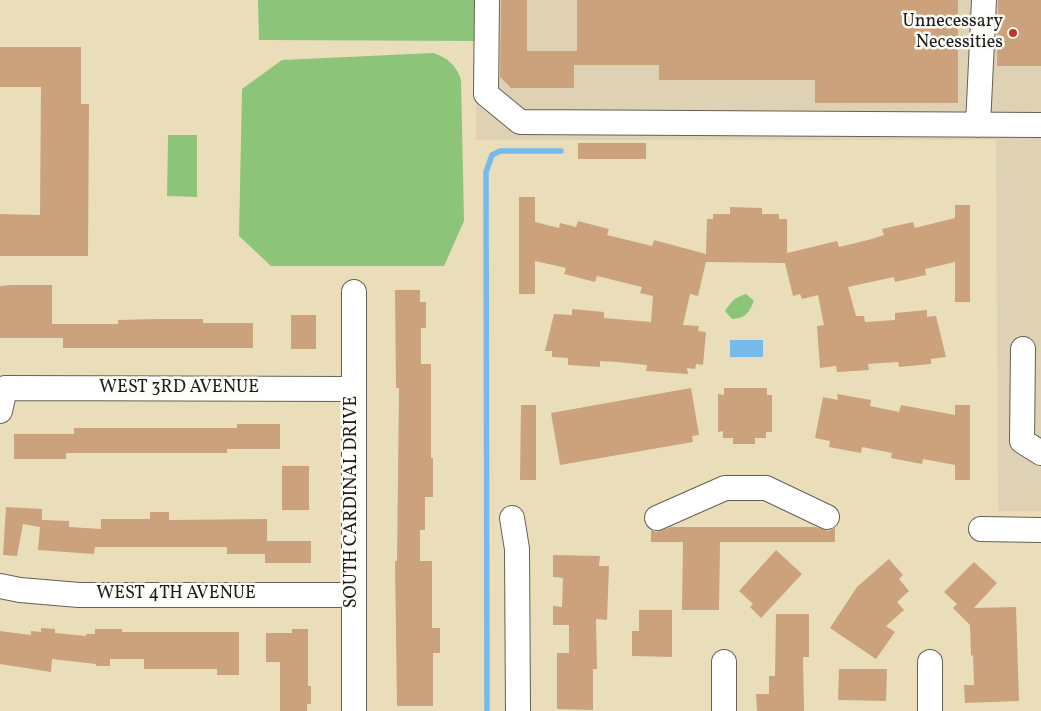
<!DOCTYPE html>
<html>
<head>
<meta charset="utf-8">
<style>
	body { margin:0 }
	canvas { display:block; background:#eadeba }
</style>
</head>
<body>
<canvas width="1041" height="711"></canvas>
<script>
const ctx = document.querySelector('canvas').getContext('2d');
ctx.lineJoin = 'round';
function fillPath(path, color) {
  ctx.fillStyle = color;
  ctx.fill(path, 'evenodd');
}
function stroke(path, color, width, dash) {
  ctx.strokeStyle = color;
  ctx.lineWidth = width;
  ctx.lineCap = dash ? 'butt' : 'round';
  ctx.setLineDash(dash || []);
  ctx.stroke(path);
}
function write(font, color, halo, rows, align = 'center') {
  ctx.font = font + ' Vollkorn,serif';
  ctx.lineWidth = 5;
  ctx.setLineDash([]);
  ctx.textBaseline = 'middle';
  ctx.strokeStyle = halo;
  ctx.fillStyle = color;
  for (const [text, x, y, turn = 0] of rows) {
    ctx.save();
    ctx.translate(x, y);
    ctx.rotate((+turn || 0) * Math.PI / 180);
    ctx.textAlign = isNaN(turn) ? turn : align;
    if (halo) ctx.strokeText(text, 0, 0);
    ctx.fillText(text, 0, 0);
    ctx.restore();
  }
}
fillPath(new Path2D(`
	M476,0H1041V511H998L996,140H476Z`), '#dfd2b4');
fillPath(new Path2D(`
	M258,0H476V41L259,40Z
	M433,53C447,57 457,66 461,80L464,221L444,266H271L239,236L242,89L282,60Z
	M168,135H197V197L167,196Z
	M746,294L754,301C748,314 746,318 732,319L725,311C731,302 735,297 746,294Z`), '#8cc579');
fillPath(new Path2D(`
	M730,340H763V357H730Z`), '#75baeb');
stroke(new Path2D(`
	M487,711L486,172L492,155L500,151H561`), '#75baeb', 5.5);
fillPath(new Path2D(`
	M501,0H527V51H577V0H958V103H815V80H659V65H574V88H511L500,77Z
	M998,0H1041V66H997Z
	M0,47H81V104H89L88,256H0V214L40,215L41,87H0Z
	M578,143H646V159H578Z
	M519,197H535V222L559,228L560,223L576,227L578,221L609,229L607,235L652,246L654,240L706,254L707,219H713V214H730V207L762,208V214H779V219H787V253L837,241L839,247L868,240L884,235L882,229L913,222L915,228L955,218V205H970V302H955V262L925,269L926,275L895,282L894,277L848,287L856,316H864L865,322L895,320V313L927,310V317L936,316L946,357L931,359V364L899,367L898,362L868,364L869,370L837,372L836,366L820,368L817,326L824,325L818,295L802,299L800,294L793,296L785,263L706,262L698,296L690,294L683,325L699,326L698,331L706,332L703,365L696,364L695,369L687,368L688,374L646,371L647,365L617,362L600,361V367L568,365V358L552,357V351H545L554,314L572,315V309L604,312V318L651,322L653,296L640,293L642,287L597,276L595,282L564,274L566,268L535,261V294H519Z
	M11,285H52V324H118V320L157,319H203V323H253V348H63V338H0V286Z
	M395,290H420V302H426V328H421V364H431V458H433V497H425V530H420V561H432V628H440V653H433V706H397L395,561H397L399,388H396Z
	M291,315H316V349H291Z
	M691,388L699,435L692,436L693,442L560,465L551,413Z
	M724,388H767V395H772V432H766V438H755V444H733V438H723V431L718,432V394L724,395Z
	M837,394L871,400L870,406L899,412L901,405L955,415V405H970V480H955V465L923,459L922,464L891,458L892,453L862,447L861,453L829,447L830,441L815,438L823,397L838,400Z
	M521,405H536V480H520Z
	M237,424H280V449H227V453H66V459H14V434H74V428H237Z
	M282,466H309V510H282Z
	M6,507L42,509V520L69,521V527L101,529V519H150V512H169V520L267,519V541H311V563H265V554H227V547H95L94,554L38,550L40,527L23,524L17,556L3,555Z
	M671,527H816L828,531L835,528V542H720L719,610H682L683,542H651V530L656,532Z
	M776,550L802,574L761,618L750,607L753,604L739,591Z
	M553,555L600,556L599,566H609L607,620L596,619L597,669H593V710L557,709V653H569V625H553V606L562,607L563,578L553,577Z
	M889,559L903,575L899,579L909,591L897,602L904,610L886,626L895,632L876,659L830,628L857,587Z
	M974,562L997,583L974,608L1016,607L1019,701L965,703L964,685H974L973,655L971,656L970,625L953,608L957,604L944,592Z
	M639,610H672V657L632,656V631H639Z
	M776,614H809V657H803L804,711H757L756,694H769V676H775Z
	M41,628L55,629V633L86,636V634H95V629H122V632H239V675H217V669H144V659H110V666H96V664L52,659L51,672L0,664V631L31,635V631L41,632Z
	M292,629H308V686H311V704H307V711H280V662H266V633H292Z
	M839,669H887L886,701L838,700Z`), '#cba27c');
const minor = new Path2D(`
	M487,0L486,94L520,122L1041,125
	M978,125L984,0
	M354,292V711
	M1023,349L1022,441L1041,453
	M0,411L5,388L353,389
	M512,518L517,549L518,711
	M657,518L725,488H766L827,517
	M981,529L1041,530
	M0,586L20,590L79,595H354
	M724,711V662
	M930,711V662`);
stroke(minor, '#646053', 26);
stroke(minor, '#fff', 24);
for (const [x, y, r, color] of [
	[1013,33,5,"#c8321e"]
]) {
  const dot = new Path2D();
  dot.arc(x, y, r, 0, 2 * Math.PI);
  ctx.fillStyle = color;
  ctx.fill(dot);
  stroke(dot, '#fdfcf7', 2);
}
write('18px', '#1c1c1c', '#fdfcf7', [
	["Unnecessary",1003,23],
	["Necessities",1003,44]
], 'right');
write('18px', '#1c1c1c', '#fdfcf7', [
	["WEST 3RD AVENUE",179,389],
	["SOUTH CARDINAL DRIVE",353,502,-90],
	["WEST 4TH AVENUE",176,595]
]);
</script>
</body>
</html>
